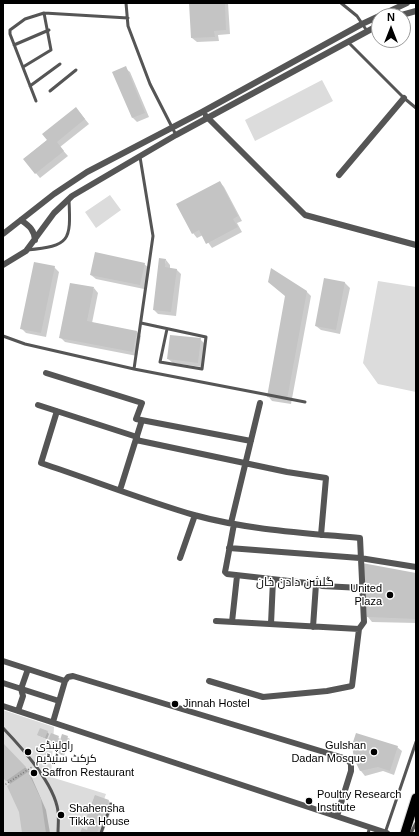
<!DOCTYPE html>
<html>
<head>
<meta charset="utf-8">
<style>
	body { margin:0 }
	#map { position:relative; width:419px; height:836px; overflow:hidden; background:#fff; font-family:Arial,sans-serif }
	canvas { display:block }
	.frame { position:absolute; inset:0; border:4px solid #000; pointer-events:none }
	.north { position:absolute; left:371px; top:8px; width:40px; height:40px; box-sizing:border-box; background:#fff; border:1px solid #999; border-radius:50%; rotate:0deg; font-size:11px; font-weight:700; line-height:16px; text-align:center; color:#000 }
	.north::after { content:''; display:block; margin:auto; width:14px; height:18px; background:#000; clip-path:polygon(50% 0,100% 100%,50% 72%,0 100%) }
</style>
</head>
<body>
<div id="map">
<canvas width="419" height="836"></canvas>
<div class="frame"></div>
<div class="north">N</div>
</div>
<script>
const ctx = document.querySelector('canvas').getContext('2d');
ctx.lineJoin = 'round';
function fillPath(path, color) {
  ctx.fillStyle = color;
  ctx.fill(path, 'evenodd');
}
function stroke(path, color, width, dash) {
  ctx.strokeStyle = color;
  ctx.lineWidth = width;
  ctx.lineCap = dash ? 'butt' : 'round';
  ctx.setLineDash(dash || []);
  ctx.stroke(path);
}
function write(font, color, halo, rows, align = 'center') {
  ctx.font = font + ' Arial,Cairo,sans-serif';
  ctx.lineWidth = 3;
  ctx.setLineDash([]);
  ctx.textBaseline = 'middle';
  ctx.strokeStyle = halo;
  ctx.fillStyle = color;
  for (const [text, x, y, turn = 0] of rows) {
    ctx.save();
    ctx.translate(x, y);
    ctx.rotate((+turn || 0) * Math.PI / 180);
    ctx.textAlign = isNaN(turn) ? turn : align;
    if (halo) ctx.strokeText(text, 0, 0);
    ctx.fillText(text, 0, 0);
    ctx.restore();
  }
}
fillPath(new Path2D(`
	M322,80L333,101L255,141L245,120Z
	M110,195L121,210L96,228L85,212Z
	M378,281L416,287V392L378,384L363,363Z
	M3,710L54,727L51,777L106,794L92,833H3Z`), '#dcdcdc');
fillPath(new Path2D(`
	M190,3H228L230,34L218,35L219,41L197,42L192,38Z
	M125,68L130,72L149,117L137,122L133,118L114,73Z
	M80,113L89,124L60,147L68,156L40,178L24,159Z
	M220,182L224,187L242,221L237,223L242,232L212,248L203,235L197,238L193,233Z
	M166,260L170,265V269H176L181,274L176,316L158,314L154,310Z
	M144,264L149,268L144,289L96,279L91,275Z
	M54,267L59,272L46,337L26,333L22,329Z
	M325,279L345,283L350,288L340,334L321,330L316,326Z
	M269,282L306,291L311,296L291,404L272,401L268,396L286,296Z
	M94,288L98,293L92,323L137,332L141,336L137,356L65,342L61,338Z
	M200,339L205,344L202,367L173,363L168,359Z
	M416,574V623L372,622L368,617Z
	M47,732L49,734L47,739L38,735Z
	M63,735L70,739L64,756L57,752L59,745L50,740L58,737L61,740Z
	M3,745L30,772L28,773L32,778L46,810L50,833H23L22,817L11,785L3,777Z
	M397,747L402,751L394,775L383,771L365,776L361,771L355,758Z
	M95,796L109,801L113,806L103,833H81L87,831L89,828L85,824Z`), '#0003');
fillPath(new Path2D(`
	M189,3H225L226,30L214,31L215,37L191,38Z
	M126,66L145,113L132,118L112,72Z
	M76,107L85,119L57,142L64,151L35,174L23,159L47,140L42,134Z
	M220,181L238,216L233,219L238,227L206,244L199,230L192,234L176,204Z
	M95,252L145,263L140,285L90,275Z
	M159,258L166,259L165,267L177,269L171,312L153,310Z
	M34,262L55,266L41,333L20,329Z
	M271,268L307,291L287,400L267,397L285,296L268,282Z
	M324,278L345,282L336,330L315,326Z
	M70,283L94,287L87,321L137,331L133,352L59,338Z
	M170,335L201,338L198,363L167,359Z
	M362,563L416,573V619L367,617Z
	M40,728L48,731L45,738L37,735Z
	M51,733L59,736L56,743L48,740Z
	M356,733L398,746L390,771L378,767L360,771L354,759L352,745Z
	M62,734L68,736L62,755L56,753Z
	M3,743L26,767L6,781L3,778Z
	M28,772L41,799L46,833H22L19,812L7,786Z
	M95,795L109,800L97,833H80L82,828L87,830L88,826L84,824Z`), '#c4c4c4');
const primary = new Path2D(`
	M405,833L416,798`);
stroke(primary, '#dbdbdb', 11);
stroke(new Path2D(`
	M3,786L32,767`), '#777', 1.5, [1, 2]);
stroke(new Path2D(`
	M126,3L128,26L150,84L176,135
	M341,3L357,16L367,31
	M348,42L404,98L416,108
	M14,45L49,30
	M23,67L51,50L44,13
	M30,86L60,64
	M50,91L76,70
	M36,101L10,34V30L25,19L44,13L128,18
	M27,250C70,246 71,241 69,200
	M141,323L206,337L202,369L160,362L167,329
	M3,336L25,344L134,369L305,402
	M134,369L153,236L140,157
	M3,728C22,748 54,783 58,811C59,818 58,826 58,833
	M101,833L111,804
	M368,833L370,827
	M385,833L416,742
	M411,833L416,823`), '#555', 3);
stroke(new Path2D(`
	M398,16L416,11
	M206,116L305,215L416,245
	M339,175L404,98
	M21,220C29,226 34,229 35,240
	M3,234L54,194L87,172L202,112L362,24L407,3
	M3,265L26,251L54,213L72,196L176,135L379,25
	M46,373L142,403L136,419L251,441
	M38,405L137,437
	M57,411L41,463C92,480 143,500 194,515C248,530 305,533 360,538L364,622L359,629L216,621
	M136,440L287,472L326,478L321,535
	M120,490L142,420
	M231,523L260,403
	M234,524L226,567L225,572L227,574L316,584L322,586L362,588
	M229,548L360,558L416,567
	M180,558L195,515
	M232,622L237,576
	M271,624L273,580
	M313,627L316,584
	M3,661L65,681
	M209,681L263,697L327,691L352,686L359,629
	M3,683L59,701
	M3,706L387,833
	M18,711L23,696L21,689L28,669
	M53,722L65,681L68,677L73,676L347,759L351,764V771L337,816`), '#555', 6);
stroke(primary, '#000', 9);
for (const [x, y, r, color] of [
	[390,595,4,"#000"],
	[175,704,4,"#000"],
	[28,752,4,"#000"],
	[374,752,4,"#000"],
	[34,773,4,"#000"],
	[309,801,4,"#000"],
	[61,815,4,"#000"]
]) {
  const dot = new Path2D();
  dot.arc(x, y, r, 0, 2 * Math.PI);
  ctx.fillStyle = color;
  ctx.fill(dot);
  stroke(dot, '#fff', 1.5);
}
write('11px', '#000', '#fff', [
	["United",382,589,"right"],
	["Plaza",382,602,"right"],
	["Jinnah Hostel",183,704],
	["راولپنڈی",36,746],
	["کرکٹ سٹیڈیم",36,759],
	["Gulshan",366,746,"right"],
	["Dadan Mosque",366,759,"right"],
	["Saffron Restaurant",42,773],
	["Poultry Research",317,795],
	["Institute",317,808],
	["Shahensha",69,809],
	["Tikka House",69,822]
], 'left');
write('12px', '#000', '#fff', [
	["گلشن دادن خان",295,583]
]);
</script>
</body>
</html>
